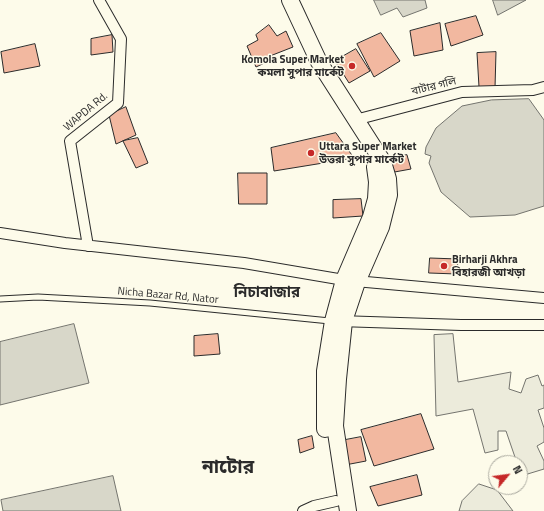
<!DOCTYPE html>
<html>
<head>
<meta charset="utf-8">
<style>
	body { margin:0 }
	#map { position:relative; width:544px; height:511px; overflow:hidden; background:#fdfbea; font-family:"Titillium Web",sans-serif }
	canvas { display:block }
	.north { position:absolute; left:488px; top:455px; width:40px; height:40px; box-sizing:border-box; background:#fdfbea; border:1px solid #a9a89e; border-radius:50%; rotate:61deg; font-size:11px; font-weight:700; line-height:16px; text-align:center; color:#2b2b2b }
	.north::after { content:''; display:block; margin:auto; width:14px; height:18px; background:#c62828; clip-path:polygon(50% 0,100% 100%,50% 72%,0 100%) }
</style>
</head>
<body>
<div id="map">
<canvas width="544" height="511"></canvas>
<div class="north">N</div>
</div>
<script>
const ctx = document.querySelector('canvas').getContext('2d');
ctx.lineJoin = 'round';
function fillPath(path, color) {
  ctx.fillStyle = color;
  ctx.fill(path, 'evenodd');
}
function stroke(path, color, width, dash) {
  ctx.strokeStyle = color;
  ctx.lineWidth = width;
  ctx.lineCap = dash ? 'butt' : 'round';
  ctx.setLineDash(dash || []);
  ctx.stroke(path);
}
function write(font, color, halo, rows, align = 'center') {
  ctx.font = font + ' "Titillium Web","Noto Sans Bengali",sans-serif';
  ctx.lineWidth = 3;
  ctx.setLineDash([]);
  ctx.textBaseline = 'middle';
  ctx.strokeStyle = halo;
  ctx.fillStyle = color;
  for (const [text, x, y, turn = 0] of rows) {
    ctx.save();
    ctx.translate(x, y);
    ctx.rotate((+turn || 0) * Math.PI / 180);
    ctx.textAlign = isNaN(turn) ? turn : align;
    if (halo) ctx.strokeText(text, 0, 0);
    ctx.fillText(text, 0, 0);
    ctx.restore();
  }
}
const green = new Path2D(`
	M453,334L458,382L511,372L509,389L521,393L526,379L538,375L542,386L544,385V408L538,410L544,428V442L537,446L544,461V469L521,476L520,463H517L506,431H498V450L485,453L473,409L436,416L434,335Z
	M479,484L497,490L513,511H459L462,501Z`);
fillPath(green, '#ecebdb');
stroke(green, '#74746e', 1);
const water = new Path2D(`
	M374,0H425L427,8L403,17L397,8L381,15Z
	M493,0H526L498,15Z
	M529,99L544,120V206L515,215L470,217L441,192L429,163L431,156L425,154L426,147L436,128L462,106L491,100Z
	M74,324L89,383L0,405V342Z
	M113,476L121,511H3L1,500Z`);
fillPath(water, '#d8d7c9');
stroke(water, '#74746e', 1);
const building = new Path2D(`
	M476,16L483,35L451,46L445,24Z
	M440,23L443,50L414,56L410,31Z
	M269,25L277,36L286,31L293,47L270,56L271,60L256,67L247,46L258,40L256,35Z
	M381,33L400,61L374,77L357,44Z
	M112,35L113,52L91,55V39Z
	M35,44L40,66L4,73L1,52Z
	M356,49L370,71L349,83L335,61Z
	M496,52L495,88L479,87L477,53Z
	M126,107L136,135L116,144L109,115Z
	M336,133L354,158L274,171L271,148Z
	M138,138L148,163L136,168L123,141Z
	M407,155L411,169L389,173V159Z
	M238,173H267V204H239Z
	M361,199L363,216L333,218V200Z
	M430,258L458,259L457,274L429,273Z
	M218,334L220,354L194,356V336Z
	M421,414L434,449L374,466L361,430Z
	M312,436L314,448L300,453L298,440Z
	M361,437L366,461L345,465L340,441Z
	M417,475L422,495L378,506L370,487Z`);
fillPath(building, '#f2b8a0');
stroke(building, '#2b2b2b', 1);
const service = new Path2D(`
	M0,299L38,297L150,303L330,321`);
const minor = new Path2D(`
	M355,120L462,92L533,90L544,87
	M0,233L65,243L244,263L344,280L544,298
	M88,246L70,141L118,103L121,39L99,0
	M339,321L461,325H544
	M303,511L314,506L336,501`);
const trunk = new Path2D(`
	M290,0L319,62L383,162L388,179L389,195L381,227L357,282L344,321L338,379L335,426L348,511
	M325,429V371L333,321L344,280L371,217L376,199L377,182L375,167`);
stroke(service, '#2b2b2b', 7);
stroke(minor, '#2b2b2b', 12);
stroke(trunk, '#2b2b2b', 18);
stroke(service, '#fdfbea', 5);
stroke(minor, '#fdfbea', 10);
stroke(trunk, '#fdfbea', 16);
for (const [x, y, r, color] of [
	[352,66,4,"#c62828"],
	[311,153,4,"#c62828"],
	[444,266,4,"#c62828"]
]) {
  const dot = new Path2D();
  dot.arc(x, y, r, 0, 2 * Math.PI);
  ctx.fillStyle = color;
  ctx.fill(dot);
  stroke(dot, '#fdfbea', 1.5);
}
write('bold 11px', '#2b2b2b', '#fdfbea', [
	["Komola Super Market",344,60,"right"],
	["কমলা সুপার মার্কেট",344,73,"right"],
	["Uttara Super Market",319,147],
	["উত্তরা সুপার মার্কেট",319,160],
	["Birharji Akhra",452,260],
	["বিহারজী আখড়া",452,273]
], 'left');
write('11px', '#2b2b2b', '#fdfbea', [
	["বাটার গলি",434,87,-14],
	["WAPDA Rd.",86,112,-40],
	["Nicha Bazar Rd, Nator",168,296,5]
]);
write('bold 15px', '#2b2b2b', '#fdfbea', [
	["নিচাবাজার",267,293]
]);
write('bold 19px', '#2b2b2b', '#fdfbea', [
	["নাটোর",228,468]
]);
</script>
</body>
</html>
